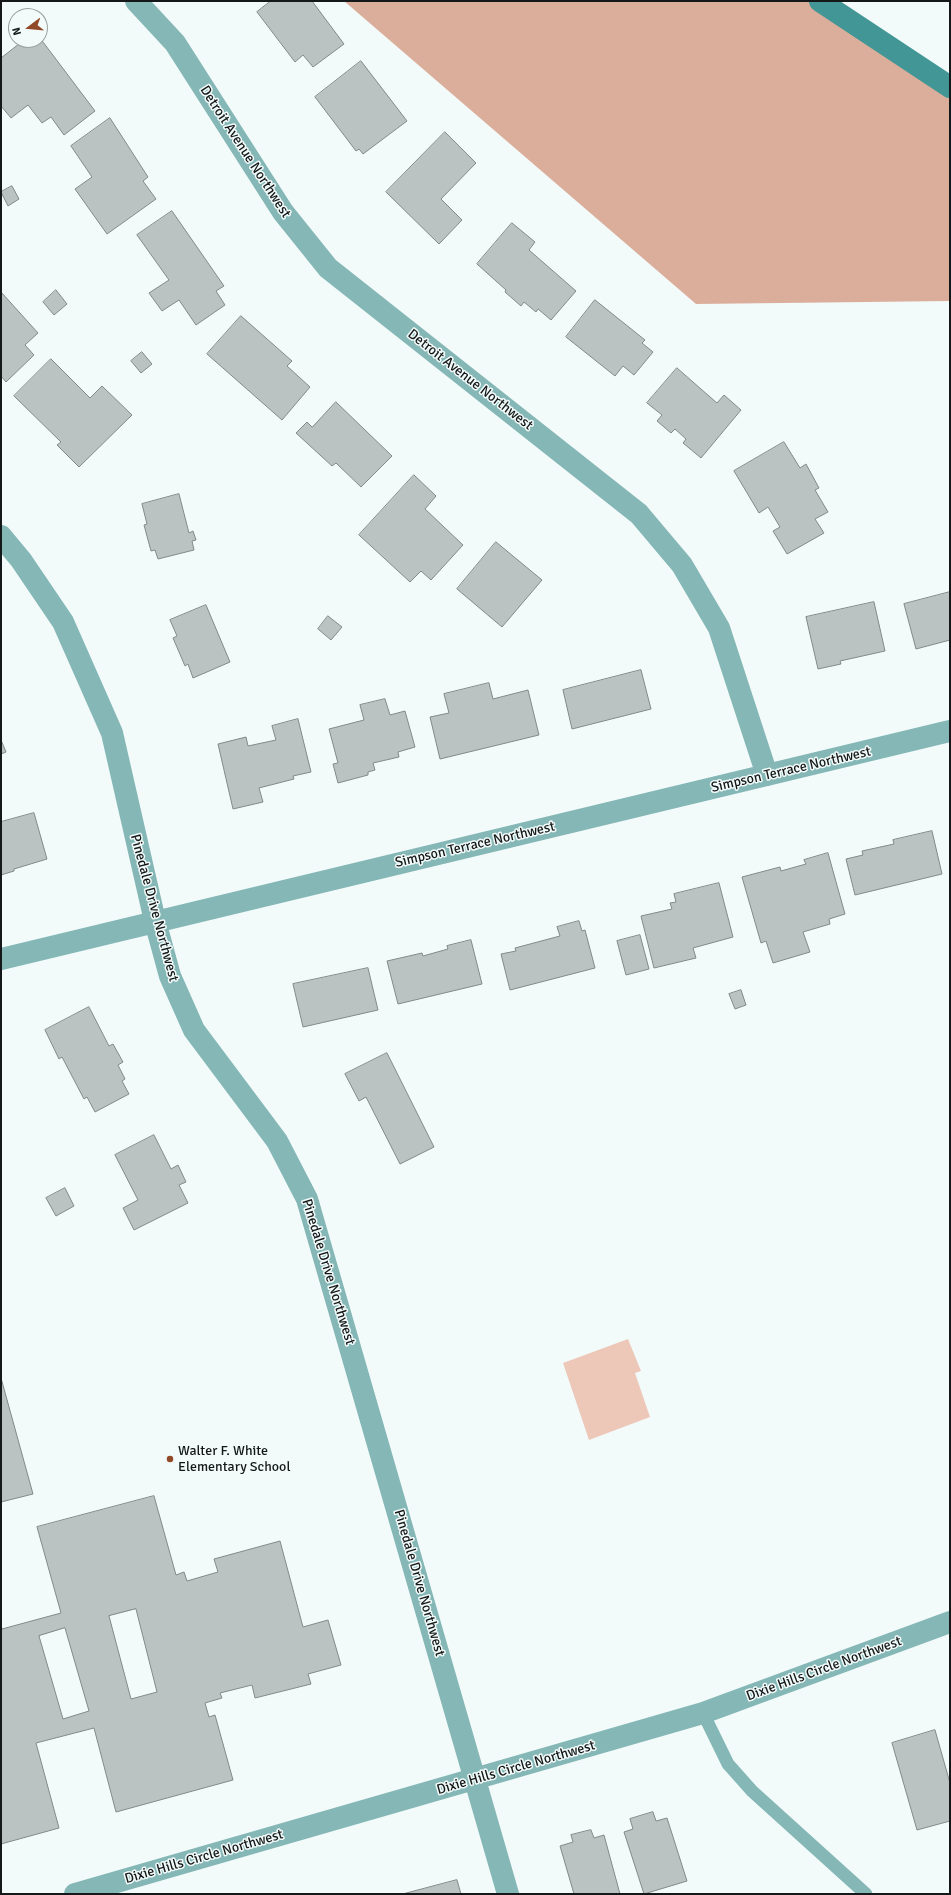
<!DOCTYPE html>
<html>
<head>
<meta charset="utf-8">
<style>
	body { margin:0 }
	#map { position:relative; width:951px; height:1895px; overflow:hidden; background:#f2fbfa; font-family:Signika,sans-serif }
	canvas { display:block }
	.frame { position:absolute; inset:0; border:2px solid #151818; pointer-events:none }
	.north { position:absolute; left:8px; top:8px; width:40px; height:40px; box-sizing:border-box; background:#f2fbfa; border:1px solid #9aa0a0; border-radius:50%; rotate:254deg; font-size:11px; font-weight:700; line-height:16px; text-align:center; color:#151818 }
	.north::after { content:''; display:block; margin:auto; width:14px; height:18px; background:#914927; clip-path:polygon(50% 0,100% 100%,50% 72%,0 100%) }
</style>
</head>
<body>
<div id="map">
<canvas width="951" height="1895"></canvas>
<div class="frame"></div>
<div class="north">N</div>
</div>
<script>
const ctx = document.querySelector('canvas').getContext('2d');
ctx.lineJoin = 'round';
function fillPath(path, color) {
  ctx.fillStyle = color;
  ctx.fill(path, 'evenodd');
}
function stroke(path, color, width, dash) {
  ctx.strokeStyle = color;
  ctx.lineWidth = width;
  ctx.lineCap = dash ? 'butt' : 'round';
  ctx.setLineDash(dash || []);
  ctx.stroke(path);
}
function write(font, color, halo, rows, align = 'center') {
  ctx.font = font + ' Signika,sans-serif';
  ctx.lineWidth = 3;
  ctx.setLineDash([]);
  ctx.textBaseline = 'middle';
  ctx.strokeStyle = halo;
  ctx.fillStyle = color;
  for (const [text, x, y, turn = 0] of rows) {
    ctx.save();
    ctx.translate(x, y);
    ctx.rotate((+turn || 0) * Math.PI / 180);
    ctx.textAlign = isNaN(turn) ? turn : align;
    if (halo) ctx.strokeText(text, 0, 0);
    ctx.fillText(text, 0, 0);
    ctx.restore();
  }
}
fillPath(new Path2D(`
	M628,1339L641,1371L635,1373L650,1417L589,1440L563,1363Z`), '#edc8b8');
fillPath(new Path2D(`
	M344,1H839L950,84V301L696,304Z`), '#dbae9b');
const building = new Path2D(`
	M271,1H312L344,44L313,67L303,55L295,62L257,12Z
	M40,38L95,111L64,135L51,117L42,123L28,105L11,118L1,106V58L24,40H40Z
	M361,61L407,121L363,154L359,149L356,151L315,97Z
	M110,118L148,177L143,181L156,199L107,234L75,189L92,177L71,146Z
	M445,132L476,163L441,199L462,220L439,244L386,192Z
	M12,186L19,199L8,206L1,192Z
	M172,211L224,286L216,291L225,305L196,325L179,300L162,311L149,293L169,280L137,235Z
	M512,223L535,242L529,250L576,291L551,320L538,309L536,312L524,302L521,306L505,292L506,290L477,264Z
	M56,290L67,304L54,315L43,302Z
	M1,292L38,333L25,345L34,355L6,382L1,376Z
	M595,300L645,340L642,343L653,352L634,375L623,366L615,376L566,337Z
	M241,316L292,361L287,366L310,387L282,420L207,354Z
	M142,352L152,364L141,373L131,361Z
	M51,359L90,398L102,386L132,415L79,467L57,445L61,442L14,396Z
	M677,368L717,403L724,395L741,410L701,458L683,443L686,439L675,429L671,433L657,421L662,415L647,403Z
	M336,402L392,456L361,487L336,463L332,466L296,433L307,422L312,427Z
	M784,442L800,468L806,464L819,488L815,490L828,512L815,519L824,533L787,554L773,531L780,527L768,507L759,513L734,471Z
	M414,475L436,496L425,509L463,545L431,580L421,571L410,582L359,535Z
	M179,494L189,533L193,531L196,540L192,541L194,550L158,559L155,550L151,551L144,525L147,524L142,504Z
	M496,542L542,580L502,627L457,589Z
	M950,592V640L916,649L904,604Z
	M874,602L885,651L840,661L841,664L818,669L806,617Z
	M206,605L230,662L193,678L188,664L185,666L173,638L177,636L170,620Z
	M328,616L342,627L331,640L318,629Z
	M641,670L651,709L572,729L563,690Z
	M489,683L493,699L528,690L539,735L440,759L430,717L449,713L444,694Z
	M385,699L390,715L405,711L415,747L398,752L399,757L373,763L375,770L368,772V775L338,783L333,764L338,763L329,729L364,720L360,705Z
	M298,719L311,772L293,776L294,779L259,788L263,802L233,809L218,744L246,737L248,746L276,740L272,726Z
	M1,740L6,752L1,754Z
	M34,813L47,859L14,869V871L1,875V822Z
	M932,831L942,874L855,895L846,859L863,855L862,851L894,844L893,840Z
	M828,853L845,914L829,919L830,924L803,932L810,952L773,963L766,941L761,943L742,877L780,867L781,871L806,864L804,860Z
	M719,883L733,937L693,948L696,958L654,968L641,916L672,909L670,903L676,902L674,894Z
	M579,921L582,931L585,930L595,968L510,990L501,954L516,951L515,948L560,936L557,927Z
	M640,935L649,969L626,975L617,941Z
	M471,940L482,984L398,1004L387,961L422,953L423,956L448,949L447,946Z
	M368,968L378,1010L303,1027L293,984Z
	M741,990L746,1005L735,1009L729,994Z
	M89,1007L109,1046L113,1044L123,1062L118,1065L125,1079L122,1081L129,1094L95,1112L87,1097L84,1099L62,1057L59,1059L45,1030Z
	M387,1053L434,1147L400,1164L366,1097L359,1101L345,1074Z
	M154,1135L171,1169L178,1165L186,1182L179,1185L188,1203L134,1230L123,1208L138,1200L115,1155Z
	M65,1188L74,1206L56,1216L46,1198Z
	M1,1378L33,1494L1,1502Z
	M154,1496L176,1575L184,1572L187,1581L218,1572L214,1559L280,1541L303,1627L328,1620L341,1665L308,1674L311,1684L255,1698L252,1685L220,1693L222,1698L205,1703L209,1717L215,1715L233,1780L116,1812L94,1728L36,1743L59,1828L1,1844V1626L2,1629L61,1613L37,1527ZM136,1609L157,1692L131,1699L109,1616ZM65,1628L89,1711L63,1719L39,1636Z
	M935,1730L950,1783V1821L917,1830L892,1743Z
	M653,1812L656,1821L667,1818L687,1881L644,1894L624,1832L633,1829L630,1819Z
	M591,1830L594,1838L604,1835L620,1894H574L560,1846L573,1842L571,1835Z
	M457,1880L461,1894H403Z`);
fillPath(building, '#bac2c2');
stroke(building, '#828a89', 1);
stroke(new Path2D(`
	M703,1713L728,1764L752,1791L866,1894`), '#84b7b6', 13);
stroke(new Path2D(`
	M136,1L175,43L283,212L328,268L639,514L682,565L719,628L767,775
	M1,536L21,560L63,622L112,733L155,921L170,976L194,1030L277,1141L307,1199L508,1894
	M1,959L950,731
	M75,1894L703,1713L950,1622`), '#84b7b6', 22);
stroke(new Path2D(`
	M820,1L950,87`), '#429695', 22);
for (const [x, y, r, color] of [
	[170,1459,4,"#914927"]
]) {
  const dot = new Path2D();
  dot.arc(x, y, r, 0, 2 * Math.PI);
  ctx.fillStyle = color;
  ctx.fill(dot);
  stroke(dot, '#f2fbfa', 1.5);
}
write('14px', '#151818', '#f2fbfa', [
	["Detroit Avenue Northwest",245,152,57],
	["Detroit Avenue Northwest",470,380,38],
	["Simpson Terrace Northwest",791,770,-13],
	["Simpson Terrace Northwest",475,845,-13],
	["Pinedale Drive Northwest",154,908,75],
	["Pinedale Drive Northwest",328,1272,73],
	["Pinedale Drive Northwest",419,1583,74],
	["Dixie Hills Circle Northwest",824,1669,-20],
	["Dixie Hills Circle Northwest",516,1768,-16],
	["Dixie Hills Circle Northwest",204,1857,-16]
]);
write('14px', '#151818', '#f2fbfa', [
	["Walter F. White",178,1451],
	["Elementary School",178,1467]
], 'left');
</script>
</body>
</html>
